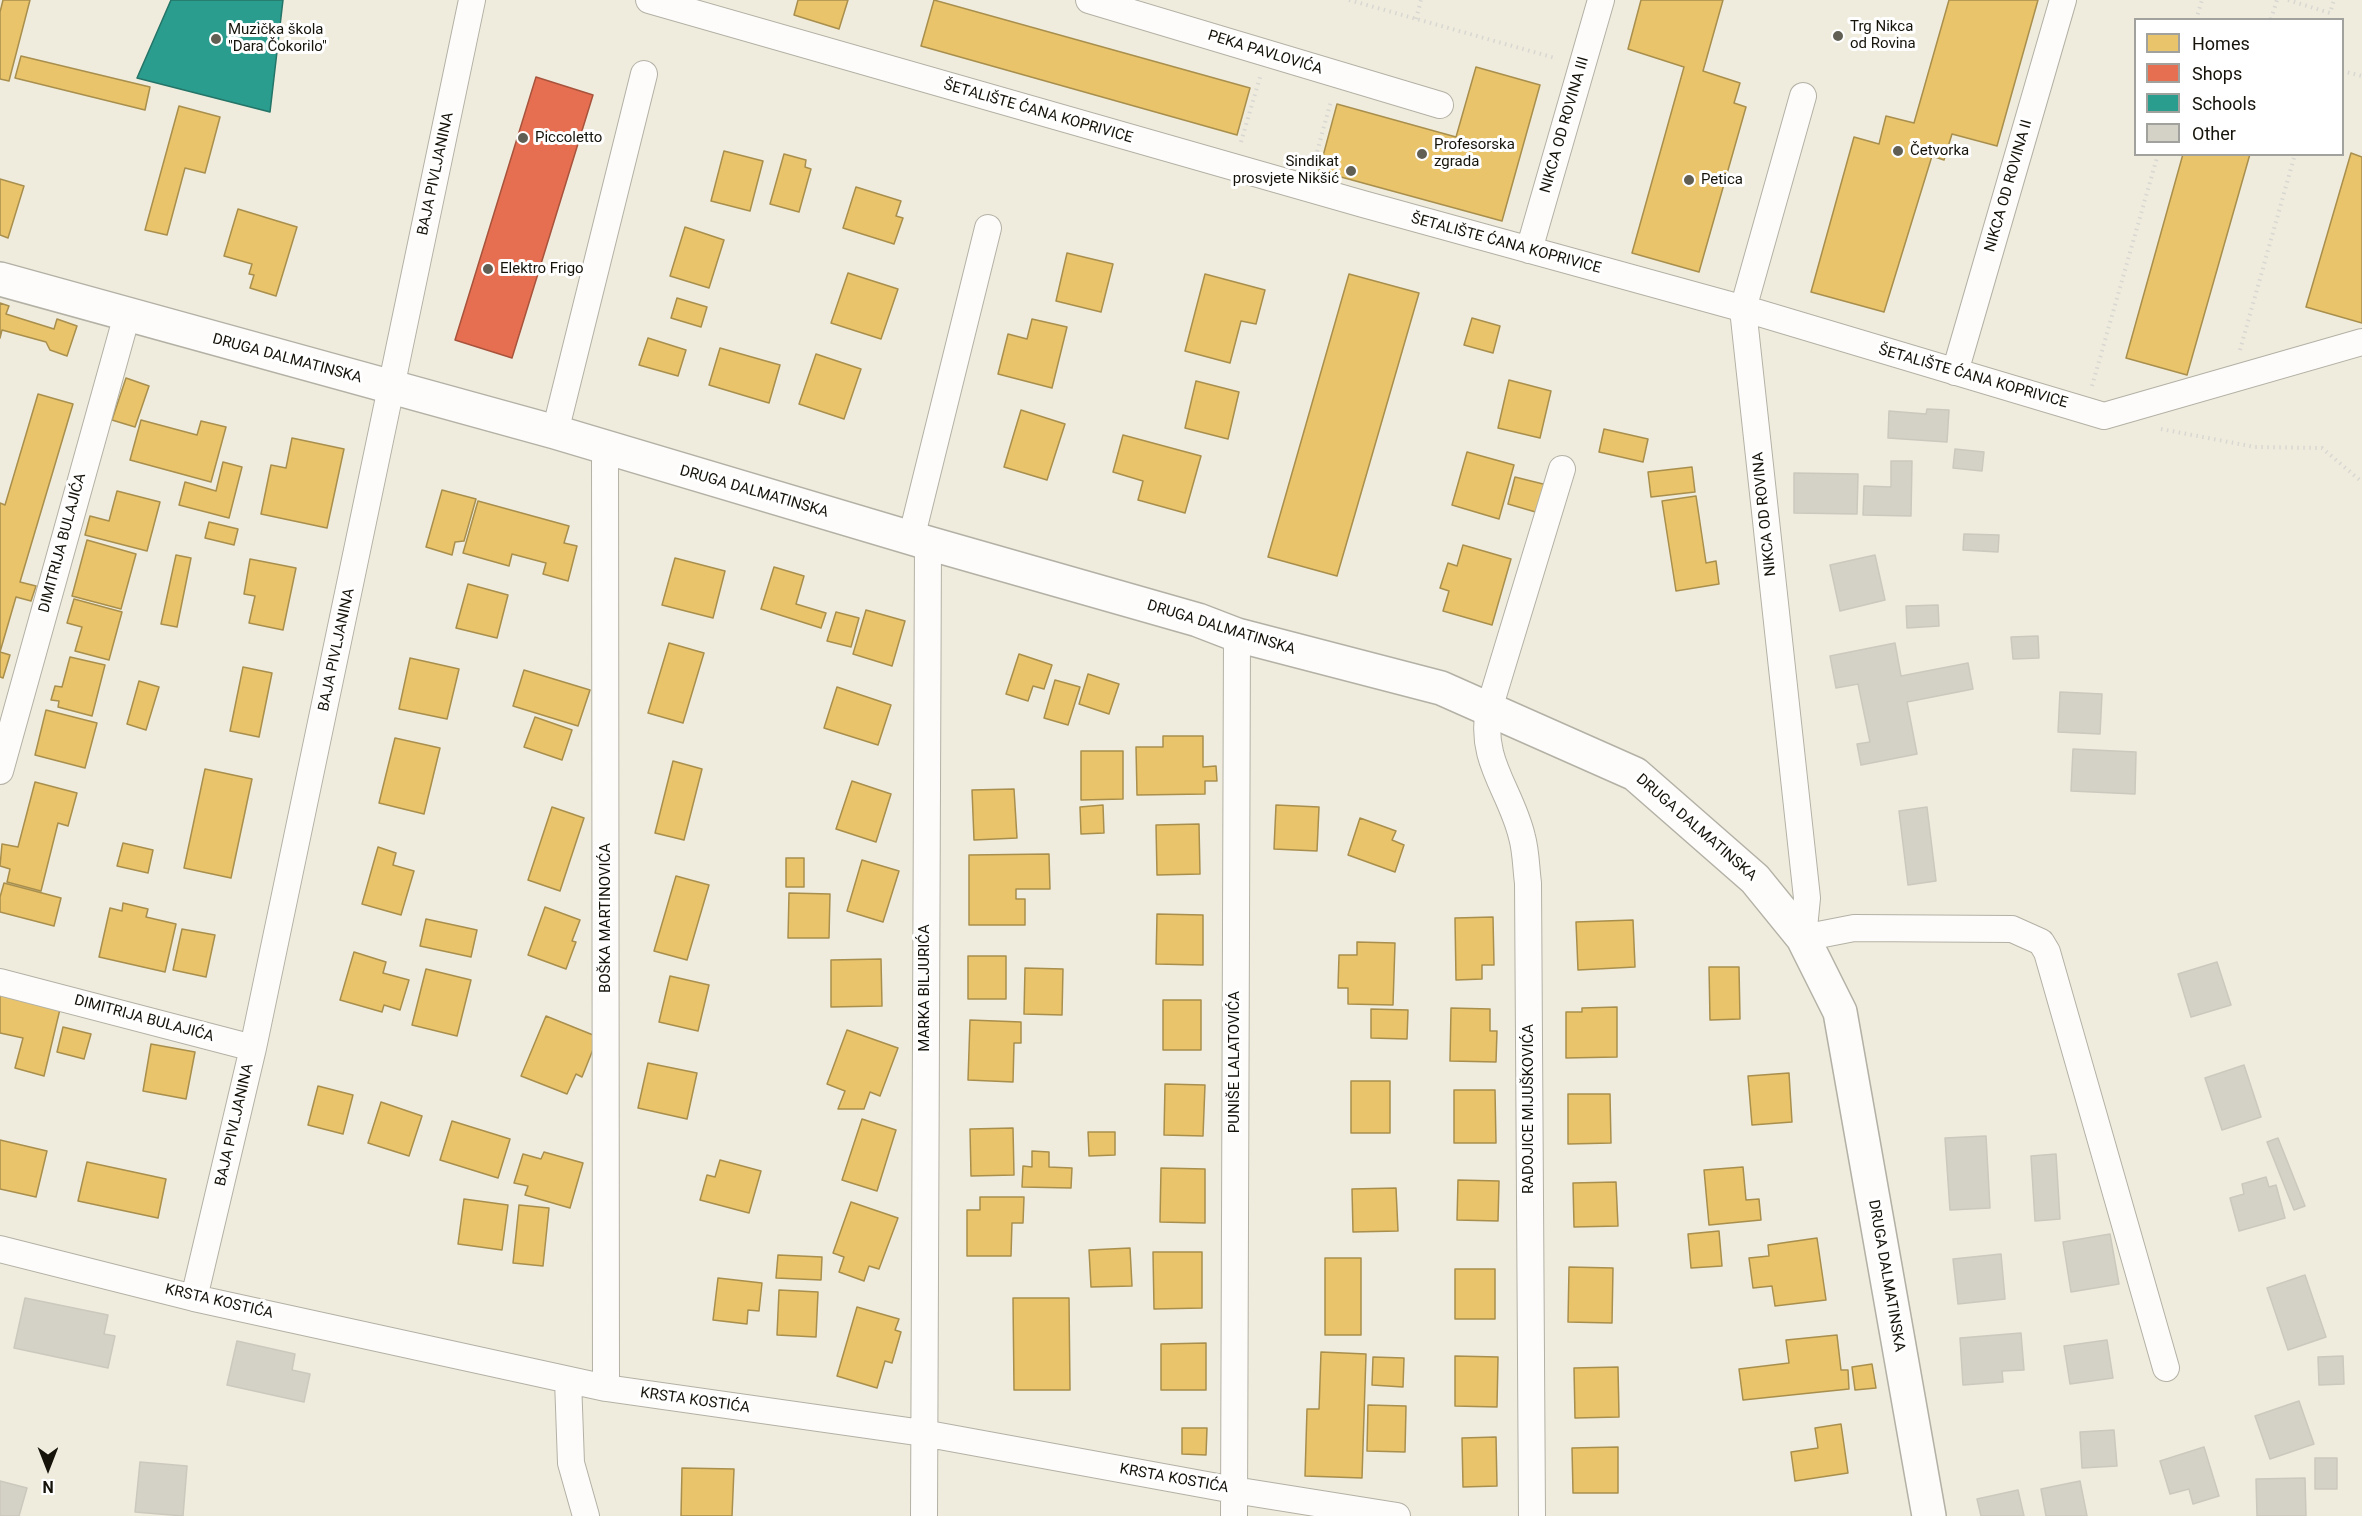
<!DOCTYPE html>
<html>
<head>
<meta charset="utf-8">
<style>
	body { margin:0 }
	#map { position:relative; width:2362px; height:1516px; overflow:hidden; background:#efecdd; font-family:Roboto,sans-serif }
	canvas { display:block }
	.legend { position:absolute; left:2134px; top:18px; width:210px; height:138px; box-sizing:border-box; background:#fff; border:2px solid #a1a19d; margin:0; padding:8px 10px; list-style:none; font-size:18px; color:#15130a }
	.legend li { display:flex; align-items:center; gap:12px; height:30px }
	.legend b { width:30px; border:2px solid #a1a19d }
	.north { position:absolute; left:18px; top:1438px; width:60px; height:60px; -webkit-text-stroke:4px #fff; paint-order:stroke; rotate:180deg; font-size:16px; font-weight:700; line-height:24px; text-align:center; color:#15130a }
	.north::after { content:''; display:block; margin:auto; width:21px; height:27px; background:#15130a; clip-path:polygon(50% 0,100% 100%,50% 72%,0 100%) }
</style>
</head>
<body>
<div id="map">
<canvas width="2362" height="1516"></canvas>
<ul class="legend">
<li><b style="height:16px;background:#e9c46a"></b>Homes</li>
<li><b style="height:16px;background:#e76f51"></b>Shops</li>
<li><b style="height:16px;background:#2a9d8f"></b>Schools</li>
<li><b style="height:16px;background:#d4d2c6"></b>Other</li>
</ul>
<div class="north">N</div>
</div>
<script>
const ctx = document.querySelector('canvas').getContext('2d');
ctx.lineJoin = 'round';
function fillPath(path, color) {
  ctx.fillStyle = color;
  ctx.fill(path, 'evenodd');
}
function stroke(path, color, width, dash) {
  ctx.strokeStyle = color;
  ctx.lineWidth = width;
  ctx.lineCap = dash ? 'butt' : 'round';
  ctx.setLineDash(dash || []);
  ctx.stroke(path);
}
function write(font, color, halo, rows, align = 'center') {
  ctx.font = font + ' Roboto,sans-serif';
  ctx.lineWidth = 6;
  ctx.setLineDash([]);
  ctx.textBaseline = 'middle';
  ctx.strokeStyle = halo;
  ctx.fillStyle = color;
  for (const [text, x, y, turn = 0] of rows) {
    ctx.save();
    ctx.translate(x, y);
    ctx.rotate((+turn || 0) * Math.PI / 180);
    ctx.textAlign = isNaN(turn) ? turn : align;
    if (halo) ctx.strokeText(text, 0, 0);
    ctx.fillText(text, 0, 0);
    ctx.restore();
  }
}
const homes = new Path2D(`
	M3,0H30L9,81L0,79V12Z
	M798,0H848L839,29L794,15Z
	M934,0L1250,88L1237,135L921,46Z
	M1641,0H1723L1703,71L1740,83L1734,103L1746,107L1699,272L1632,253L1684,67L1628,49Z
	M1949,0H2038L1997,146L1952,134L1944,160L1932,156L1884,312L1811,292L1854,137L1879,144L1886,116L1914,123Z
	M21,56L150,87L145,110L15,78Z
	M1476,67L1540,85L1502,221L1319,171L1337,104L1456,137Z
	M179,106L220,117L205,173L185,168L167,235L145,230Z
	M724,151L763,161L750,211L711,201Z
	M2351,153L2362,157V323L2306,307Z
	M784,154L806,160L805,167L811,169L799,212L770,204Z
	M2183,154H2250L2187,375L2126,358Z
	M0,179L24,186L8,238L0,235Z
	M856,187L901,201L896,216L903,218L894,244L843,228Z
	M238,209L297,227L276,296L250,288L254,275L249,274L252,264L224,256Z
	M685,227L724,240L709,288L670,276Z
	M1067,253L1113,264L1101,312L1056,301Z
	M848,273L898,289L881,339L831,323Z
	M1205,274L1265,290L1256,324L1241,321L1230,363L1185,351Z
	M1349,274L1419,293L1337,576L1268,557Z
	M677,298L707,307L701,327L671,318Z
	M0,303L9,306L6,314L54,329L57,319L77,326L67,356L50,350L46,342L2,330L0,338Z
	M1472,318L1500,326L1493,353L1464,345Z
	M1032,319L1067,327L1052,388L998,374L1008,334L1027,339Z
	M648,338L686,350L678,376L639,365Z
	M720,348L780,365L769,403L709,385Z
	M816,354L861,369L844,419L799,404Z
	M126,378L149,386L135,427L112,420Z
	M1509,380L1551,391L1540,438L1498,428Z
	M1196,381L1239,392L1228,439L1185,428Z
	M38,394L73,404L20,582L36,586L31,601L16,597L0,652L10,655L3,678L0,677V503L5,505Z
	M1021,410L1065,424L1047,480L1004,467Z
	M141,420L197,435L201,421L226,427L211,482L130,460Z
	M1604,429L1648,439L1643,462L1599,452Z
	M1123,435L1201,456L1185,513L1138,500L1143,481L1113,472Z
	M292,438L344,449L327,528L261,514L271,465L286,468Z
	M1467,452L1514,465L1499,519L1452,505Z
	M223,462L242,467L229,518L179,505L185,482L216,491Z
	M1692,467L1695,492L1651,497L1648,472Z
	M1515,477L1547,485L1539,513L1508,504Z
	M442,490L476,499L464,541L455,542L452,555L426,547Z
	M117,491L160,502L147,551L85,535L90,516L109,521Z
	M1696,496L1706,563L1716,561L1719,584L1676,591L1662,501Z
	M478,501L569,526L564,543L577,546L568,581L543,574L546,563L512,554L509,566L463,553Z
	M209,522L238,529L234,545L205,538Z
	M87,540L136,554L121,609L72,596Z
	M1463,545L1511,559L1492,625L1443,611L1449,591L1440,588L1448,563L1457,566Z
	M176,555L191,558L177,627L161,624Z
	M675,558L725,571L713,618L662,605Z
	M250,559L296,568L283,630L249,623L255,596L244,594Z
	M774,567L804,576L796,604L826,613L821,628L761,609Z
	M468,584L508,595L497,638L456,628Z
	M74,599L122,612L109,660L75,651L82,627L67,623Z
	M866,610L905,621L892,666L853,654Z
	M836,612L859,618L851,647L827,641Z
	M669,643L704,653L683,723L648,713Z
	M1019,654L1052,665L1044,689L1033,686L1028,701L1006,694Z
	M70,657L105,665L92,716L58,707L59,701L51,700L55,686L62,687Z
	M410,658L459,669L447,719L399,709Z
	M243,667L272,673L259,737L230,731Z
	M524,670L590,690L578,726L513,706Z
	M1088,674L1119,684L1109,714L1079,704Z
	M1055,680L1080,687L1068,725L1044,718Z
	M139,681L159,687L146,730L127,724Z
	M837,687L891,705L878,745L824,728Z
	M46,710L97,723L85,768L35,755Z
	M535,717L572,730L562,760L524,747Z
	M1163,736H1203V767L1216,766L1217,781H1205V794L1137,795L1136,747H1163Z
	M395,738L440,748L424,814L379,803Z
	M1081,751H1123V799L1081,800Z
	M673,761L702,769L684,840L655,833Z
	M205,769L252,779L231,878L184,868Z
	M852,781L891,794L876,842L836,829Z
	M35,782L77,793L68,826L58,823L41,891L7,882L10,869L0,866L2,844L18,847Z
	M1014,789L1017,838L974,840L972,790Z
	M1103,805L1104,833L1081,834L1080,807Z
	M1276,805L1319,807L1317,851L1274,849Z
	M552,807L584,818L560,891L528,880Z
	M1360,818L1396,831L1392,840L1404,845L1395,872L1348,855Z
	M1199,824L1200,874L1157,875L1156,825Z
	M123,843L153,850L148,873L117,866Z
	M378,847L396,853L393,865L414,871L401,915L362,904Z
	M1049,854L1050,889H1016V899H1025V925H969V855Z
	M786,858H804V887H786Z
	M862,860L899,871L883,922L847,911Z
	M676,876L709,885L687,960L654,951Z
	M4,883L61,898L54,926L0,912V897Z
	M789,893L830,894L829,938H788Z
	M123,903L148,909L146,917L176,924L165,972L99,957L110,908L122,911Z
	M545,907L580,920L572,941L576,942L566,969L528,955Z
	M1157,914L1203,915V965L1156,964Z
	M1493,917L1494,965H1482V979L1456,980L1455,918Z
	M426,919L477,930L471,957L420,946Z
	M1633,920L1635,967L1578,970L1576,922Z
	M182,929L215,935L206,977L173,970Z
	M1357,942L1395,943L1393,1005L1348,1004V988H1338L1339,955H1357Z
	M354,952L386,962L383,973L409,980L400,1010L384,1005L382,1012L340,1000Z
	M968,956H1006V999H968Z
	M881,959L882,1006L831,1007V960Z
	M1709,967H1739L1740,1019L1710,1020Z
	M1025,968L1063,969L1062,1015L1024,1014Z
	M426,969L471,980L457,1036L412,1025Z
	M670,976L709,985L698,1031L659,1022Z
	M0,990L61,1005L44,1076L15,1068L23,1038L0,1033Z
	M1163,1000H1201V1050H1163Z
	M1617,1007V1057L1566,1058V1012H1582V1008Z
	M1451,1008L1490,1009V1031H1497L1496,1062L1450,1061Z
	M1371,1009L1408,1010L1407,1039L1371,1038Z
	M546,1016L598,1037L582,1077L576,1074L567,1094L521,1076Z
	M970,1020L1021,1022V1043H1014L1013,1082L968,1080Z
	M63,1027L91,1034L84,1059L57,1052Z
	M847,1030L898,1048L880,1096L870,1092L864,1109H838L845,1091L827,1084Z
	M151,1044L195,1052L186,1099L143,1091Z
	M648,1063L697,1073L687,1119L638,1108Z
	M1789,1073L1792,1122L1752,1125L1748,1076Z
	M1351,1081H1390V1133H1351Z
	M1165,1084L1205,1085L1203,1136L1164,1135Z
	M318,1086L353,1095L343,1134L308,1125Z
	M1454,1090H1495L1496,1143H1454Z
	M1568,1094H1610L1611,1143L1568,1144Z
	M381,1102L422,1116L409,1156L368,1143Z
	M862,1119L896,1130L877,1191L842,1180Z
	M452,1121L510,1139L498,1178L440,1160Z
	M1013,1128L1014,1175L971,1176L970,1129Z
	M1088,1132H1115V1155L1089,1156Z
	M0,1140L47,1151L36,1197L0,1189Z
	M1032,1151L1049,1152V1167L1072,1168L1071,1188L1022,1187L1023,1166L1032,1167Z
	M544,1152L583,1163L570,1208L525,1195L528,1186L514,1183L523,1154L541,1159Z
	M720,1160L761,1171L749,1213L700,1200L707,1175L715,1177Z
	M87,1162L166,1179L158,1218L78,1201Z
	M1743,1167L1746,1200L1759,1199L1761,1220L1709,1225L1704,1170Z
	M1161,1168L1205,1169V1223L1160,1222Z
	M1458,1180L1499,1181L1498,1221L1457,1220Z
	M1616,1182L1618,1226L1574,1227L1573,1183Z
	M1396,1188L1398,1231L1353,1232L1352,1189Z
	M980,1197H1024L1023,1223H1012L1011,1256H967V1210H980Z
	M464,1199L508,1205L502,1250L458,1244Z
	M851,1202L898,1218L879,1269L869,1266L864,1281L839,1272L844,1257L833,1253Z
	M519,1205L549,1208L543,1266L513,1263Z
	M1719,1231L1722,1266L1691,1268L1688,1234Z
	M1817,1238L1826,1300L1775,1306L1772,1286L1753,1288L1749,1258L1769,1256L1768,1245Z
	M1130,1248L1132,1286L1091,1287L1089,1250Z
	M1153,1252H1202V1308L1154,1309Z
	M778,1255L822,1257L821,1280L776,1278Z
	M1325,1258H1361V1335H1325Z
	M1569,1267L1613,1268L1612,1323L1568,1322Z
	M1455,1269H1495V1319H1455Z
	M718,1278L762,1283L759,1311L748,1310L747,1324L713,1320Z
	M779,1290L818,1292L816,1337L777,1335Z
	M1013,1298H1069L1070,1390H1014Z
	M857,1307L899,1319L895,1330L901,1332L892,1363L885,1361L877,1388L837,1376Z
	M1837,1335L1841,1370H1848L1849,1389L1743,1400L1739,1369L1789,1363L1786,1340Z
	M1206,1343V1390H1161V1344Z
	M1321,1352L1366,1354L1362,1478L1305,1476L1307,1409H1319Z
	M1455,1356L1498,1357L1497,1407L1455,1406Z
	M1373,1357L1404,1358L1403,1387L1372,1385Z
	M1872,1364L1876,1388L1855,1390L1852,1367Z
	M1618,1367L1619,1417L1575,1418L1574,1368Z
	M1368,1405L1406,1406L1405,1452L1367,1451Z
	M1841,1424L1848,1473L1795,1481L1791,1452L1818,1448L1815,1428Z
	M1182,1428H1207L1206,1455L1182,1454Z
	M1496,1437L1497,1486L1463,1487L1462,1438Z
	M1618,1447V1493H1573L1572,1448Z
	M682,1468L734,1469L732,1516H681Z`);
fillPath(homes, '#e9c46a');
stroke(homes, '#a98f4d', 1.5);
const shops = new Path2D(`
	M536,77L593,95L512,358L455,340Z`);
fillPath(shops, '#e76f51');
stroke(shops, '#a8533c', 1.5);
const schools = new Path2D(`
	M171,0H283L270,112L137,78Z`);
fillPath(schools, '#2a9d8f');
stroke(schools, '#247467', 1.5);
const building = new Path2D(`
	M1927,409L1949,410L1947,442L1888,438L1889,411L1926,414Z
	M1955,449L1984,452L1982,471L1953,468Z
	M1891,461H1912L1911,516L1863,515L1864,486L1891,487Z
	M1794,473L1858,474L1857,514L1794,513Z
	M1964,534L1999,535L1998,552L1963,550Z
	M1875,555L1885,600L1840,611L1830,565Z
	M1938,605L1939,626L1907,628L1906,606Z
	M2038,636L2039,658L2013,659L2011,637Z
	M1895,643L1901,676L1968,663L1973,689L1907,702L1917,754L1861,765L1857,744L1870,742L1858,684L1836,688L1830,656Z
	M2060,692L2102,694L2100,734L2058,732Z
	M2073,749L2136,752L2135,794L2071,791Z
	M1927,807L1936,881L1908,885L1899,811Z
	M2217,962L2231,1005L2191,1017L2178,974Z
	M2244,1065L2261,1117L2222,1130L2205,1078Z
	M1986,1136L1990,1208L1950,1210L1945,1138Z
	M2278,1138L2305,1206L2294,1210L2267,1142Z
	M2056,1154L2060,1219L2035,1221L2031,1156Z
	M2266,1177L2269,1187L2276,1185L2285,1218L2239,1231L2230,1198L2244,1194L2242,1184Z
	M2110,1234L2119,1284L2071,1292L2063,1242Z
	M2001,1254L2005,1299L1958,1304L1953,1259Z
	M2305,1275L2326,1337L2288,1350L2267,1288Z
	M25,1298L108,1315L104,1334L115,1336L108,1368L14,1348Z
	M2021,1333L2024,1370L2002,1371L2003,1382L1963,1385L1960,1338Z
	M2107,1340L2113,1378L2070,1384L2064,1346Z
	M237,1341L295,1354L292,1370L310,1374L304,1402L227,1385Z
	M2343,1356L2344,1384L2319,1385L2318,1357Z
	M2299,1401L2314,1444L2270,1459L2255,1416Z
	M2114,1430L2117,1466L2082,1468L2080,1432Z
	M2204,1447L2219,1496L2193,1504L2189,1489L2170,1494L2160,1461Z
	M2315,1458H2337V1489H2315Z
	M140,1462L187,1466L183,1516L135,1512Z
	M2305,1478L2306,1516H2257L2256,1479Z
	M0,1481L27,1488L19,1516H0Z
	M2080,1481L2087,1516H2046L2041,1489Z
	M2018,1490L2024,1516H1981L1977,1499Z`);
fillPath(building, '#d4d2c6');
stroke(building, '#cbc8bd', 1.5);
const street = new Path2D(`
	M649,0L1363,204L1759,313L2104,416L2362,342
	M1089,0L1440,105
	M1803,96L1743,309L1807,898L1803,938L1854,928L2012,929L2041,942L2047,952L2166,1368
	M1529,250L1601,0
	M1955,372L2063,0
	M555,432L644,74
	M605,448L606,1388
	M911,539L988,228
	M0,771L127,315
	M0,982L253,1048
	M0,1249L194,1298L606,1388L923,1433L1234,1490L1397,1516
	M194,1298L253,1048L472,0
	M568,1380L571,1463L586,1516
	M924,1516L928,543
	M1234,1516L1237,635
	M1532,1516L1528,883C1526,868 1526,851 1522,837C1511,790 1479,761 1489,709L1562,469`);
const secondary = new Path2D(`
	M0,279L555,432L928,543L1198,620L1237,635L1441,688L1635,774L1755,879L1803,938L1840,1012L1929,1516`);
stroke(street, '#b3b1a5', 28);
stroke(secondary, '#b3b1a5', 36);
stroke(new Path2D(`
	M1349,0L1555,58
	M2288,0L2330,13L2334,0
	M1416,19L1421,0
	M2271,19L2277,0
	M2196,20L2202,0
	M2342,71L2362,76
	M1241,142L1260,77
	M1314,163L1331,101
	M2240,350L2295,154
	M2092,386L2158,154
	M2161,429L2255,447L2322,448L2362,482`), '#d8d7d2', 4, [1.5, 4.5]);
stroke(street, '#fdfcfa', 26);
stroke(secondary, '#fdfcfa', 33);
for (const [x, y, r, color] of [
	[1838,36,6,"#615f54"],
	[216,39,6,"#615f54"],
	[523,138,6,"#615f54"],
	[1898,151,6,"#615f54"],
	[1422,154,6,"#615f54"],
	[1351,171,6,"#615f54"],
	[1689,180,6,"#615f54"],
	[488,269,6,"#615f54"]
]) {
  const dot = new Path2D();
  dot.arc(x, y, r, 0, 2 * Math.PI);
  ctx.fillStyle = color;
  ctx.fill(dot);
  stroke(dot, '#fff', 2);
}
write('15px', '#15130a', '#fff', [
	["Trg Nikca",1850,27],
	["od Rovina",1850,44],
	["Muzička škola",228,30],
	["\"Dara Čokorilo\"",228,47],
	["Piccoletto",535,138],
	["Profesorska",1434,145],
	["zgrada",1434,162],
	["Četvorka",1910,151],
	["Sindikat",1339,162,"right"],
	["prosvjete Nikšić",1339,179,"right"],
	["Petica",1701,180],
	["Elektro Frigo",500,269]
], 'left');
write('15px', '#15130a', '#fff', [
	["PEKA PAVLOVIĆA",1265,53,17],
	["ŠETALIŠTE ĆANA KOPRIVICE",1038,112,16],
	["NIKCA OD ROVINA III",1565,125,-74],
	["BAJA PIVLJANINA",436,174,-78],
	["NIKCA OD ROVINA II",2009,186,-74],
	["ŠETALIŠTE ĆANA KOPRIVICE",1506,244,15],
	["DRUGA DALMATINSKA",287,359,15],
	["ŠETALIŠTE ĆANA KOPRIVICE",1973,377,16],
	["DRUGA DALMATINSKA",754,492,16],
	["NIKCA OD ROVINA",1765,514,-96],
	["DIMITRIJA BULAJIĆA",63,543,-75],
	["DRUGA DALMATINSKA",1221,628,17],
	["BAJA PIVLJANINA",337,650,-78],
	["DRUGA DALMATINSKA",1696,828,41],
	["BOŠKA MARTINOVIĆA",606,918,-90],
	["MARKA BILJURIĆA",925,988,-90],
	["DIMITRIJA BULAJIĆA",144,1019,15],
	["PUNIŠE LALATOVIĆA",1235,1062,-90],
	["RADOJICE MIJUŠKOVIĆA",1529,1109,-90],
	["BAJA PIVLJANINA",235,1125,-77],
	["DRUGA DALMATINSKA",1886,1276,80],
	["KRSTA KOSTIĆA",219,1302,13],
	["KRSTA KOSTIĆA",695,1401,8],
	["KRSTA KOSTIĆA",1174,1479,10]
]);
</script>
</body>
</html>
